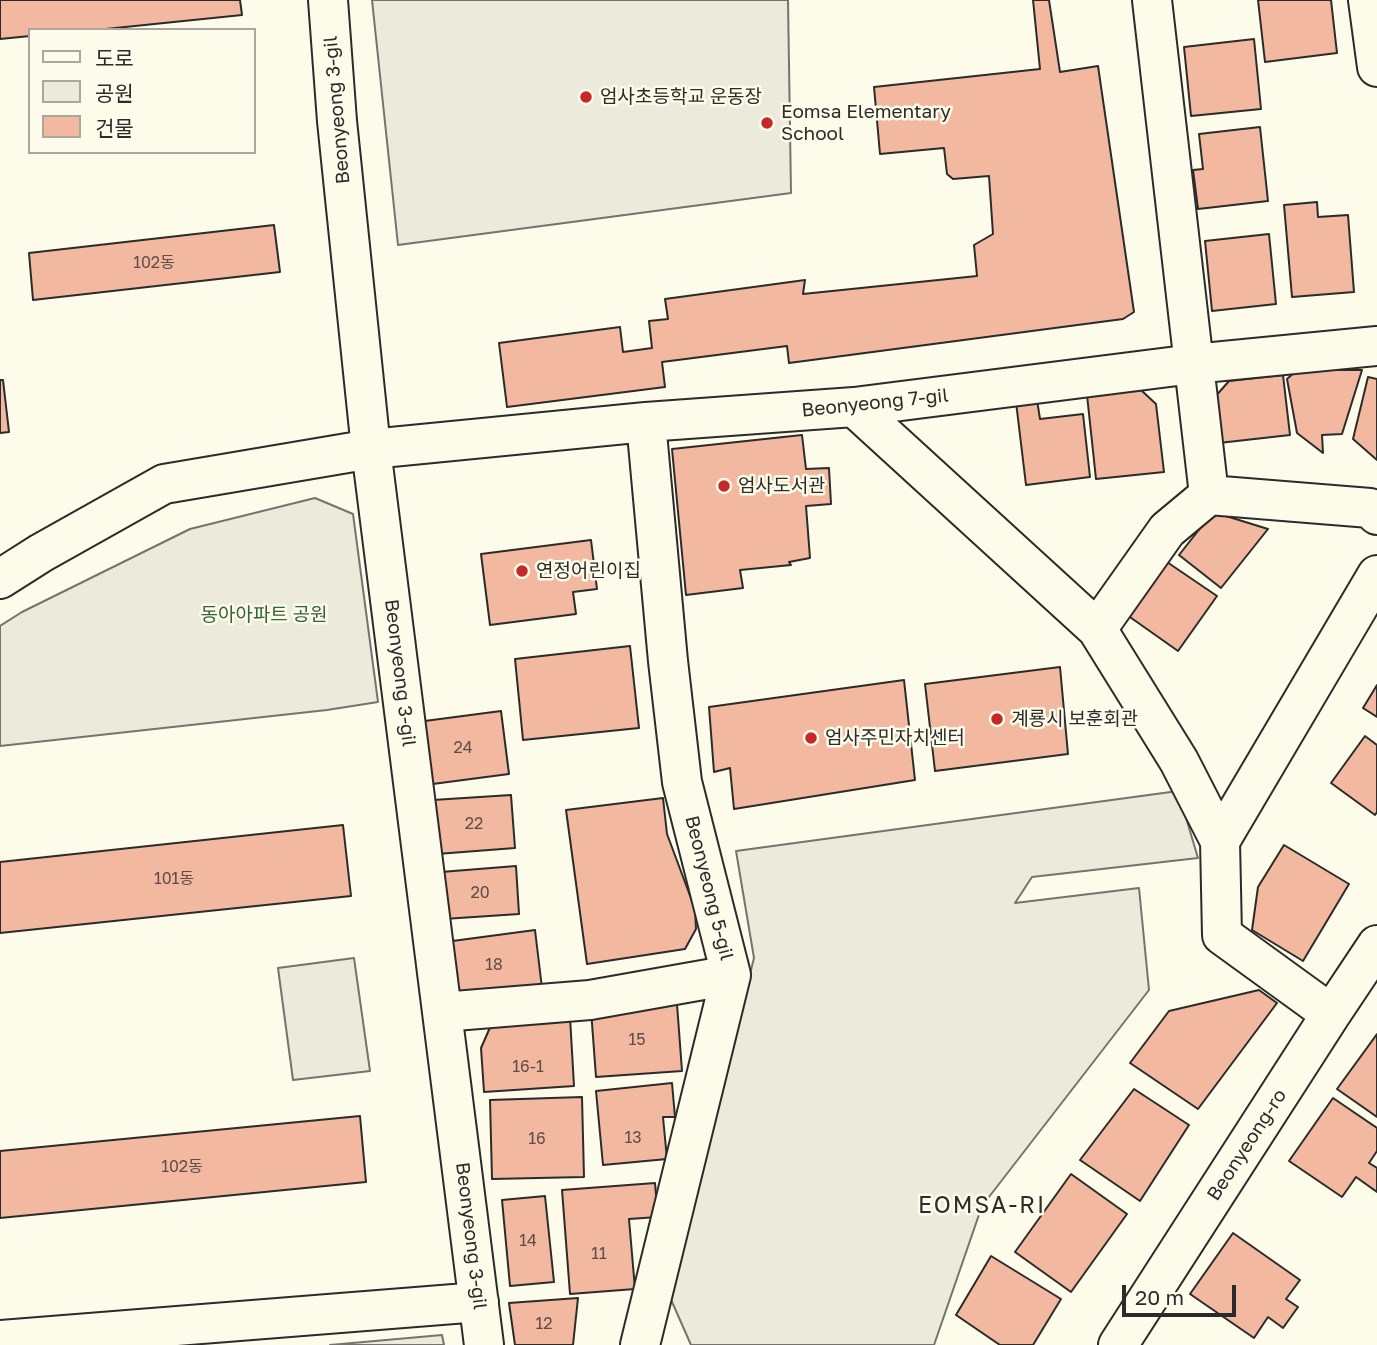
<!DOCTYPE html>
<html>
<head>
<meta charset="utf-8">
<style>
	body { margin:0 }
	#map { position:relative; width:1377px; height:1345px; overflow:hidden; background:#fdfbea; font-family:"Golos Text","Noto Sans KR",sans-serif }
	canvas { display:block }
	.legend { position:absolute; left:28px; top:28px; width:228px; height:126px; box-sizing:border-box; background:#fdfbea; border:2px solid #a9a89e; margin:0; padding:9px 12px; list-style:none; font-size:21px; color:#2b2b2b }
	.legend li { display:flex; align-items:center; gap:14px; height:35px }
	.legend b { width:35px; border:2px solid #a9a89e }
	.scale { position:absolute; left:1122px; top:1285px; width:114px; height:32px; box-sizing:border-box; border:4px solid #2b2b2b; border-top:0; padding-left:9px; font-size:21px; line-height:24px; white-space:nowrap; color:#2b2b2b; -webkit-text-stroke:5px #fdfbea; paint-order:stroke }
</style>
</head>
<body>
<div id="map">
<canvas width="1377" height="1345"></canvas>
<ul class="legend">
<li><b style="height:9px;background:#fdfbea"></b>도로</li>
<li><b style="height:19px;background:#ecebdb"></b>공원</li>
<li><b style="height:19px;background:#f2b8a0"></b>건물</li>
</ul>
<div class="scale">20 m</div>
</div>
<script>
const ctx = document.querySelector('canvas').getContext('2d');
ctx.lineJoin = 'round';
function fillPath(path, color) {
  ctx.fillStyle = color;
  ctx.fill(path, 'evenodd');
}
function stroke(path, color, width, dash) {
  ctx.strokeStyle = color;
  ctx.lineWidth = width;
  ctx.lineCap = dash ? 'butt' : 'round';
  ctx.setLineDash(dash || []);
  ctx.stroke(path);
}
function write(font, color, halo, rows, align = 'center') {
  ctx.font = font + ' "Golos Text","Noto Sans KR",sans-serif';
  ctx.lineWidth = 5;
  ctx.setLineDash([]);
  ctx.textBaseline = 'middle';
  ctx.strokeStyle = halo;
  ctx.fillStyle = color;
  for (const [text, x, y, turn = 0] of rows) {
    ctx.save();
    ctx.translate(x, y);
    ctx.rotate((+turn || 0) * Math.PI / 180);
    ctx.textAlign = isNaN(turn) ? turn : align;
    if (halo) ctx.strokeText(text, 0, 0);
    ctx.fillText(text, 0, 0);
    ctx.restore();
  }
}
const green = new Path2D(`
	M372,0H788L791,193L398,245Z
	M315,498L353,514L378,702L327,710L0,746V626L22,612L190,529Z
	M354,958L370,1071L293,1080L278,968Z
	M442,1335L444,1345H330Z`);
fillPath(green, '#ecebdb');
stroke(green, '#74746e', 2);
const parking = new Path2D(`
	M1178,791L1198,858L1032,877L1015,903L1139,888L1149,990L982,1206L934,1345H691L669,1295L754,958L736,851Z`);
fillPath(parking, '#eceadb');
stroke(parking, '#74746e', 2);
const building = new Path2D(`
	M0,0H240L242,15L96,30H30V36L0,39Z
	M1033,0H1049L1060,72L1098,66L1134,312L1123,319L789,363L787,346L662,362L665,387L507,407L499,343L620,327L623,352L652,348L649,321L668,319L665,299L805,280L803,294L977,276L974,245L993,234L989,176L953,179L947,174L944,148L880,154L874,87L1040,69Z
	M1258,0H1331L1337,53L1265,62Z
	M1254,39L1261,109L1191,116L1184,47Z
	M1260,127L1268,201L1198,209L1193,170L1203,169L1199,134Z
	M1317,202L1318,217L1348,215L1354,292L1292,297L1284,205Z
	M274,225L280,272L33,300L29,253Z
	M1269,234L1276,304L1212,311L1205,241Z
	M1297,370H1362L1342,434L1322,435L1323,453L1297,433L1287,379Z
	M1283,375L1290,435L1219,443L1214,398L1229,381Z
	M1368,377L1377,379V460L1353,439Z
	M0,380H3L9,432L0,433Z
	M1141,390L1156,404L1164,472L1096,479L1087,395Z
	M1037,400L1040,419L1083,414L1090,477L1026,485L1016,402Z
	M802,435L806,469L829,468L831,504L806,506L810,558L789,562L791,565L740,570L743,588L686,595L672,449Z
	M1213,512L1268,529L1221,588L1179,555Z
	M591,540L597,589L573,592L576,614L490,625L481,554Z
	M1164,560L1217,596L1178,651L1127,615Z
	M630,646L639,728L523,740L515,659Z
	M1060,667L1068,754L935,771L925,684Z
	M904,680L915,780L734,809L730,768L714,772L709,707Z
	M1377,685V717L1363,708Z
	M501,711L509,774L425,785L417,722Z
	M1365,736L1377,745V812L1375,815L1331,783Z
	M511,795L515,848L437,854L433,800Z
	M663,798L667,834L695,909L696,929L685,949L587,964L566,810Z
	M343,825L351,896L0,933V862Z
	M1284,845L1349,884L1303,961L1252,930L1258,887Z
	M516,866L519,914L444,919L441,872Z
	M535,930L542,988L453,1001L445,942Z
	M1259,990L1277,1003L1198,1109L1130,1063L1169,1011Z
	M677,1004L682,1071L596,1077L591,1010Z
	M570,1017L574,1086L484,1092L481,1048L492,1023Z
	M1377,1034V1117L1337,1089Z
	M672,1083L675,1117H663L667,1159L603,1165L596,1091Z
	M1134,1089L1189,1125L1140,1201L1080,1160Z
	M582,1097L584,1177L492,1179L490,1100Z
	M1333,1098L1377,1128V1151L1369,1163L1377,1168V1192L1356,1177L1342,1197L1289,1161Z
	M360,1116L366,1182L0,1218V1151Z
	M1071,1174L1127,1214L1071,1292L1015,1252Z
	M655,1183L658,1217L629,1219L635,1289L570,1294L562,1190Z
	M545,1196L554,1282L510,1286L502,1200Z
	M1233,1233L1300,1280L1286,1299L1298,1307L1283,1328L1268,1317L1254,1338L1190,1294Z
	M991,1256L1061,1299L1033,1345H1000L956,1315Z
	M578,1298L573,1345H515L509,1303Z`);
fillPath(building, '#f2b8a0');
stroke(building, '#2b2b2b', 2);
const minor = new Path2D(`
	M328,0L337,121L371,449L484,1345
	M1152,0L1209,495
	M1368,0L1377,67
	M854,407L1097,629L1179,761L1220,841L1222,935L1331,1014
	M0,579L41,553L164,484L371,449L646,422L854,407L1193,364L1377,346
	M1097,629L1167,530L1209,495L1370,508L1377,515
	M1220,841L1377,575
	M442,1012L590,1000L731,975
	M0,1340L479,1302
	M640,1345L731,975L682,782L668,661L646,422
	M1118,1345L1331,1014L1377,945`);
stroke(minor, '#2b2b2b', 42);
stroke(minor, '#fdfbea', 38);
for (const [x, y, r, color] of [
	[586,97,7,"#c62828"],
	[767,123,7,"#c62828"],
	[724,486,7,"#c62828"],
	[522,571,7,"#c62828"],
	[997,719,7,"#c62828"],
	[811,738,7,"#c62828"]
]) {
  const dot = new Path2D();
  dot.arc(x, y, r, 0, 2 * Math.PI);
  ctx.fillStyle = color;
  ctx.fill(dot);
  stroke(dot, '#fdfbea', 2.5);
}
write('16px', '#5d4e48', null, [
	["102동",154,263],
	["24",463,748],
	["22",474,824],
	["101동",174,879],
	["20",480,893],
	["18",494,965],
	["15",637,1040],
	["16-1",528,1067],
	["13",633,1138],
	["16",537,1139],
	["102동",182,1167],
	["14",528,1241],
	["11",599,1254],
	["12",544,1324]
]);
write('19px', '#2b2b2b', '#fdfbea', [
	["엄사초등학교 운동장",600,97],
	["Eomsa Elementary",781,112],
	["School",781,134],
	["엄사도서관",738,486],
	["연정어린이집",536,571],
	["계룡시 보훈회관",1011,719],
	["엄사주민자치센터",825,738]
], 'left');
write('19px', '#2b2b2b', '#fdfbea', [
	["Beonyeong 3-gil",337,110,-95],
	["Beonyeong 7-gil",875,403,-6],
	["Beonyeong 3-gil",400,673,83],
	["Beonyeong 5-gil",709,888,76],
	["Beonyeong-ro",1247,1145,-57],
	["Beonyeong 3-gil",471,1236,83]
]);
write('19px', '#34623c', '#fdfbea', [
	["동아아파트 공원",264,615]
]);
ctx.letterSpacing = '2px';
write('23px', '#2b2b2b', '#fdfbea', [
	["EOMSA-RI",982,1206]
]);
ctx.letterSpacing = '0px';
</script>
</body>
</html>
